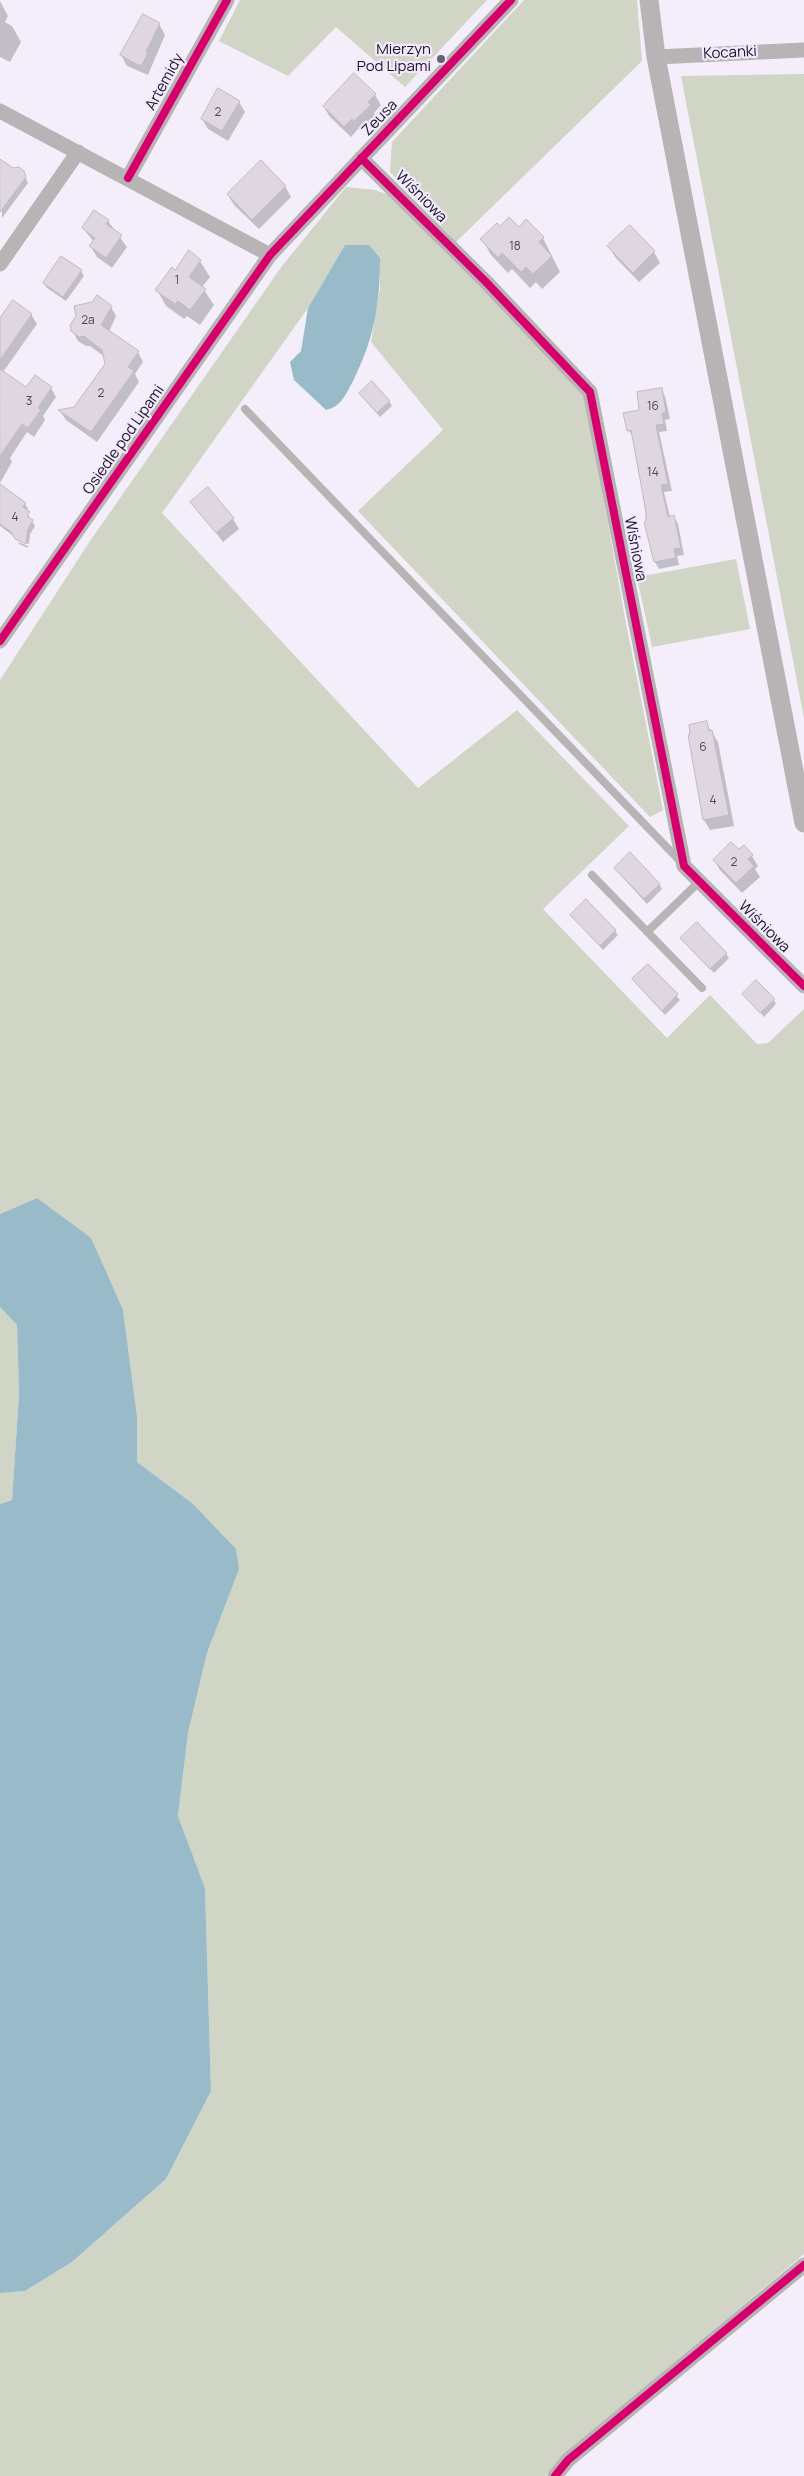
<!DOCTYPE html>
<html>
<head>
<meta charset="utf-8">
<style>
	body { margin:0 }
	canvas { display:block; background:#f3eef9 }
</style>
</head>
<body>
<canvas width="804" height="2476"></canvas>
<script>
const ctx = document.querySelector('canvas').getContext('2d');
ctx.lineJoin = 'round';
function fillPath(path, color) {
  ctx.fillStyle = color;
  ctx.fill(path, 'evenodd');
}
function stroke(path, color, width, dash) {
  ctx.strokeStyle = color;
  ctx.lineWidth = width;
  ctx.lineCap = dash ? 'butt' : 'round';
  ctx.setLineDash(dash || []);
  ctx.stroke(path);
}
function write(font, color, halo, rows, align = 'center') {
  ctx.font = font + ' Manrope,sans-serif';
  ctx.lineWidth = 4.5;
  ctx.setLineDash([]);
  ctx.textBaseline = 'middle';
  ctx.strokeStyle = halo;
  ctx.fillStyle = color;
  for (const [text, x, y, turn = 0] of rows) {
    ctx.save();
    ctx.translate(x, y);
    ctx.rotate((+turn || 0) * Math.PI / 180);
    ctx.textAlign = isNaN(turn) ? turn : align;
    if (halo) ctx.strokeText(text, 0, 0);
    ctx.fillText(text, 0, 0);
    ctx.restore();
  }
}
fillPath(new Path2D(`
	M240,0H487L405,87L336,27L288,76L219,41Z
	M524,0H637L642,61L456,242L390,172L392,142Z
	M804,74V718L681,76Z
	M346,187L375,190L401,199L585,395L625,618L663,810L650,817L358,511L443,430L371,342L380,288V259L369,245H345L308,308L162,513L418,788L517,710L629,826L543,909L667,1038L710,995L757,1044L768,1043L804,1009V2254L569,2451L546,2476H0V2293L25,2291L72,2262L166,2179L211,2091L205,1888L178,1816L188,1733L207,1653L239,1568L192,1503L137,1462V1416L123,1310L37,1198L0,1214V680L90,541L282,266Z
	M736,559L750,629L652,647L637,577Z
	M0,1307L17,1325L19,1394L12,1500L0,1504Z`), '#d0d5c6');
fillPath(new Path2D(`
	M345,245H369L380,258C380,305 374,339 353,381C346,394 341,407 326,410L294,380L290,362L301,351L308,308Z
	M37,1198L91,1238L123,1310L137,1416V1462L192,1503L236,1549L239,1569L207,1653L188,1733L178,1816L205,1888L211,2091L166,2179L72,2262L25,2291L0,2293V1504L12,1500L19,1394L17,1325L0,1307V1214Z`), '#99bbc9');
fillPath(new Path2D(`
	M0,1L8,16L5,22L12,26L21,42L10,62L0,57Z
	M159,24L165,35L148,75L127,66L121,55Z
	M375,95L381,105L374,113L376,116L361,131L358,129L351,137L330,117L324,107Z
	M239,102L245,112L228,141L208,129L202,119Z
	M0,161L13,170L23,172L28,183L2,218Z
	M285,186L291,197L259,229L234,205L228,195Z
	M95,212L108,221L127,247L112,268L97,257L91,247L94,242L83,228Z
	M526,221L543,238L560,272L542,289L536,282L530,288L512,269L508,273L491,255L482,239L500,228H518Z
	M630,226L654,252L660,263L639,282L615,257L609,246Z
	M200,261L210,277L202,287L214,305L200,325L187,316L184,319L166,306L157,290L176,271Z
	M81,271L84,276L66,301L47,288L44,283Z
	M111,307L116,316L109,332L138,352L143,362L135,374L139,382L97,442L66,420L60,411L75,408L106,364L105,357L90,346H86L78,341L72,330Z
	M31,314L37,324L3,372L26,389L51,388L56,397L43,416L45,420L34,437L27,432L10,458L12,462L0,483V320Z
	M661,389L665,396L670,419L665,420L667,431L659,432L672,491L664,492L670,517H674L678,524L684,555L677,556L679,565L659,569L655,562L647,522L634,437L628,430L641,411Z
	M360,394L389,401L392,406L380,417Z
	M192,502L233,519L239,529L223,542Z
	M25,504L28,509L26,511L35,526L30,534L29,544L16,538L0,526V510Z
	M18,542L28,546V548L19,544Z
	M706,723L718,742L734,826L710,830L704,820L690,736Z
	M739,851L752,856L758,866L755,869L760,877L742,893L720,870L714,860Z
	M615,869L659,884L662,889L647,904Z
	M571,915L615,931L618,935L603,950Z
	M685,943L726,954L729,958L714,973Z
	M648,965L680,1000L665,1015L633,980Z
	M743,994L774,1000L776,1004L764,1017Z`), '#0003');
const building = new Path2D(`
	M143,14L160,23L146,52L148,53L142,65H138L120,55Z
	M354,73L376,94L368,102L371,105L354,121L352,119L344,127L323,106Z
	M218,88L240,101L222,131L201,119Z
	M0,159L13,168L19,167L24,171L26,177L0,212Z
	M261,160L286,186L252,220L227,194Z
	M94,210L109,220L106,224L122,235L106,258L89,246L95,238L82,228Z
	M509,217L519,227L526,219L544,237L539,242L552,256L533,274L526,267L521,272L502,253L498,258L480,239L497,223L500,226Z
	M630,225L655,251L633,273L607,246Z
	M189,250L201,260L189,277L206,289L190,310L178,301L175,304L155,290L172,267L175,270Z
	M61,256L82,270L63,297L43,283Z
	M97,295L112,306L101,325L139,351L128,367L134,371L91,432L58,410L74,407L105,364L102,350L84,336L79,337L71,331L70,325L76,316L74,306L92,302Z
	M13,300L32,314L0,360V318Z
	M0,369L26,387L35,375L52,387L38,408L41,410L28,428L22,424L0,456Z
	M372,381L390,401L377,413L359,393Z
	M662,388L666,412L662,413L664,424L656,425L668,484L661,485L668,517L674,515L681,548L674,549L676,558L654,562L644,522L646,521V512L631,430L627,431L623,413L639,410L637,392Z
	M0,484L26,503L23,507L30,512L27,516L33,520L28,529L26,544L15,539L11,532L0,524Z
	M208,487L234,518L216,533L190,502Z
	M707,721L709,731L712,730L729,815L703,820L688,735L690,734L689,725Z
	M731,842L739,849L744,845L753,855L748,859L754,866L736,883L713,860Z
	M630,852L660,884L644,899L614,868Z
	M586,899L616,930L600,946L570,915Z
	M697,922L727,953L710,969L680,938Z
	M648,964L678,994L662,1011L632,979Z
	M756,980L775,999L760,1013L742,994Z`);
fillPath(building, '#e0d6e0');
stroke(building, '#c1b9c2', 1);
stroke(new Path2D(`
	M245,409L681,862
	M592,875L702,988
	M647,932L700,881`), '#b8b3b5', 8);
stroke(new Path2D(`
	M656,57L804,50
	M0,111L270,255
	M361,158L486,282L590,392L684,866L804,986
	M128,178L227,0
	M0,264L78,152
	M0,641L270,255L511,0
	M555,2476L568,2460L804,2265`), '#b8b3b5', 15);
stroke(new Path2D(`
	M649,0L656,57L804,823`), '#b8b3b5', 19);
stroke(new Path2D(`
	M361,158L486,282L590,392L684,866L804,986
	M128,178L227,0
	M0,641L270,255L511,0
	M555,2476L568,2460L804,2265`), '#d6006c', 8);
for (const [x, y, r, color] of [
	[441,59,5,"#65606b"]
]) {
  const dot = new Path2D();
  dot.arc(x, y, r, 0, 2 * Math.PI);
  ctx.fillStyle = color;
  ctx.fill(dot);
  stroke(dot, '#f2e9fe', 2);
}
write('12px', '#4c4550', null, [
	["2",218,113],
	["18",515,247],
	["1",177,281],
	["2a",88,321],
	["2",101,394],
	["3",29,402],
	["16",653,407],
	["14",653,473],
	["4",15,518],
	["6",703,748],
	["4",713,801],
	["2",734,863]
]);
write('15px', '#19131f', '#f2e9fe', [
	["Mierzyn",431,50],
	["Pod Lipami",431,67]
], 'right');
write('15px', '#19131f', '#f2e9fe', [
	["Kocanki",730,53,-3],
	["Artemidy",165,82,-61],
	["Zeusa",380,118,-46],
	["Wiśniowa",421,197,45],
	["Osiedle pod Lipami",124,440,-55],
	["Wiśniowa",635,549,79],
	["Wiśniowa",764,927,45]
]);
</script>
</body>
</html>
